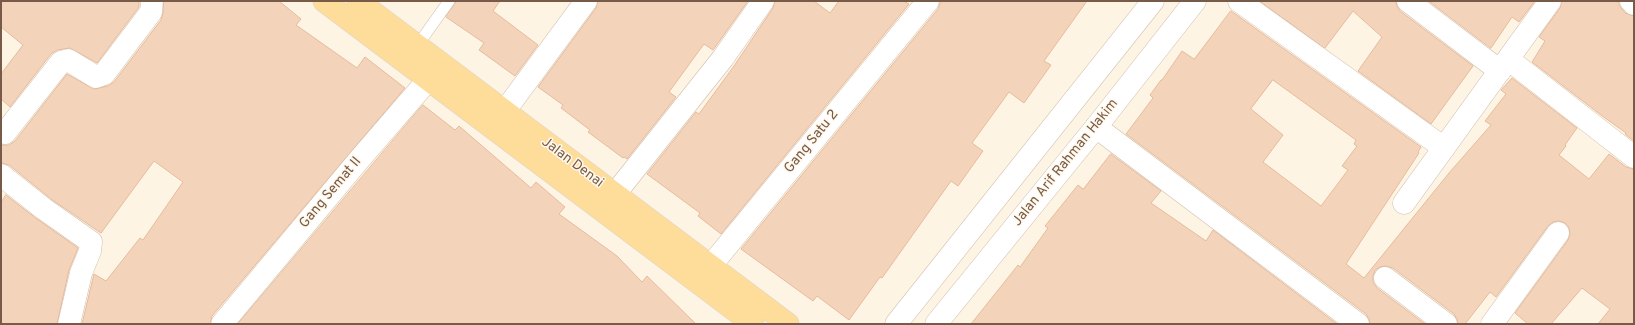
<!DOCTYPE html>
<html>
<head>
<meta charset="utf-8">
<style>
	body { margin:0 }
	#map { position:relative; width:1635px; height:325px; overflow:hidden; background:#fdf4e4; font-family:Overpass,sans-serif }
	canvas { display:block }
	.frame { position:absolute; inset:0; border:2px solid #775b48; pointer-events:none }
</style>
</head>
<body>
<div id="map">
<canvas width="1635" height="325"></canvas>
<div class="frame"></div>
</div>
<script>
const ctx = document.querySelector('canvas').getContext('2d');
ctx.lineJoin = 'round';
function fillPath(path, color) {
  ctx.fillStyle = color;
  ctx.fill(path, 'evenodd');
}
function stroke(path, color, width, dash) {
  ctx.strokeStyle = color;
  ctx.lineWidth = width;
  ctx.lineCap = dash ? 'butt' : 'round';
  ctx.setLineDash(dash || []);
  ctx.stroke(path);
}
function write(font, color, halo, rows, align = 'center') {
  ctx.font = font + ' Overpass,sans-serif';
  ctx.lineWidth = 3;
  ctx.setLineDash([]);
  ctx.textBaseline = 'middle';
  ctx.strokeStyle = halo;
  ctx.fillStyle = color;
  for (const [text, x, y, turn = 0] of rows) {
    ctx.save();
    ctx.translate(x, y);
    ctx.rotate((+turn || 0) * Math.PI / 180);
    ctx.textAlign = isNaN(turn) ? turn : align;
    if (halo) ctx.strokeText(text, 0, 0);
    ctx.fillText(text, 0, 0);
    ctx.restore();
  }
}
const building = new Path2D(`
	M1,1H139V7L97,63L70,48L57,50L51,54L10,107L1,99V74L23,45L1,27Z
	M164,1H279L301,19L296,25L357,68L365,57L405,88L212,316L210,324H82L94,274L106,281L140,238L143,240L183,182L154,161L101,233L51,199L9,165L1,163V145H9L15,141L67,74L94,89L108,86L114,82L161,20L163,13Z
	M457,1H500L493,11L538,45L515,76L479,50L484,43L446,17Z
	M598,1H748L713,50L704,44L669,92L676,97L627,159L624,157L623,158L588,132L590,130L561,108L563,105L538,87L596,8Z
	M775,1H814L830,13L839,1H904L909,4L721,234L698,216L700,213L647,174L696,112L699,114L734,66L773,8Z
	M941,1H1087L1044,61L1051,65L1024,103L1009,92L972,143L983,151L958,186L951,181L882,278L880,277L849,320L817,296L813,301L741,249L938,9Z
	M1260,1H1396L1397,6L1400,11L1473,66L1431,124L1358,71L1382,37L1353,11L1325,48Z
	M1429,1H1535L1519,22L1512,17L1491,48Z
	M1562,1H1619V5L1625,13L1634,16V141L1625,134L1626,133L1601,115L1532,62L1545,41L1539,37L1560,8Z
	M1231,11L1421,147L1418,152L1419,153L1346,264L1364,278L1449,173L1491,125L1485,121L1506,94L1501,90L1512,78L1577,128L1565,145L1566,146L1559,155L1589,179L1609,154L1626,167L1634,169V324H1598L1610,309L1582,288L1551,324H1528L1515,313L1568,240L1570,234L1569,228L1565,223L1559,221L1553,222L1548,226L1496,297L1490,292L1465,324H1458L1457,319L1454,314L1393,268L1386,266L1380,267L1375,270L1373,276V282L1377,288L1425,324H1370L1369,319L1366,314L1126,134L1153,98L1150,95L1161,80H1162L1182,51L1194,59ZM1273,80L1356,140L1354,144L1357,146L1342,166L1348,170L1321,206L1263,162L1283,135L1251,109Z
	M423,105L455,130L459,126L531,188L536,182L565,207L559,214L617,256L642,282L647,276L696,324H238Z
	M1111,154L1161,191L1151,203L1206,241L1213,230L1337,324H971L1018,265L1020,267L1048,228L1045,226L1078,185L1083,189Z
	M6,195L37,219L78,248L69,270L57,324H1V203Z`);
fillPath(building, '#f4d3bb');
stroke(building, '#e7ba9a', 1);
const service = new Path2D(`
	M417,46L449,1`);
const minor = new Path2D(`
	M1239,1L1444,148
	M1408,1L1500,71
	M1631,1L1634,4
	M1508,59L1634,157
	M504,112L586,1
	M1096,127L1358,324
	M5,133L61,62L68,60L96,77L104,74L151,12L152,1
	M1,175L44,209L91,242L90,251L81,273L69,324
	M1404,203L1550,1
	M603,209L723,58L763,1
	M1385,278L1446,324
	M699,280L928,1
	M222,324L358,161L441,65
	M1492,324L1558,233`);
const secondary = new Path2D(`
	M896,324L1153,1
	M936,324L1096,127L1195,1`);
const primary = new Path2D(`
	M324,1L753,324
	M358,1L788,324`);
stroke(service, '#cfbcaa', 12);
stroke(minor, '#cfbcaa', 23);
stroke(secondary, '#d4beaa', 23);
stroke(primary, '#dcd4cf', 23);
stroke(service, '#fff', 11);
stroke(minor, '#fff', 22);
stroke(secondary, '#fff', 22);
stroke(primary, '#fedc9a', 22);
write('14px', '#775b48', '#fff8eb', [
	["Gang Satu 2",812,142,-51],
	["Jalan Denai",572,163,37],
	["Jalan Arif Rahman Hakim",1066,163,-51],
	["Gang Semat II",331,193,-50]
]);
</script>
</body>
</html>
